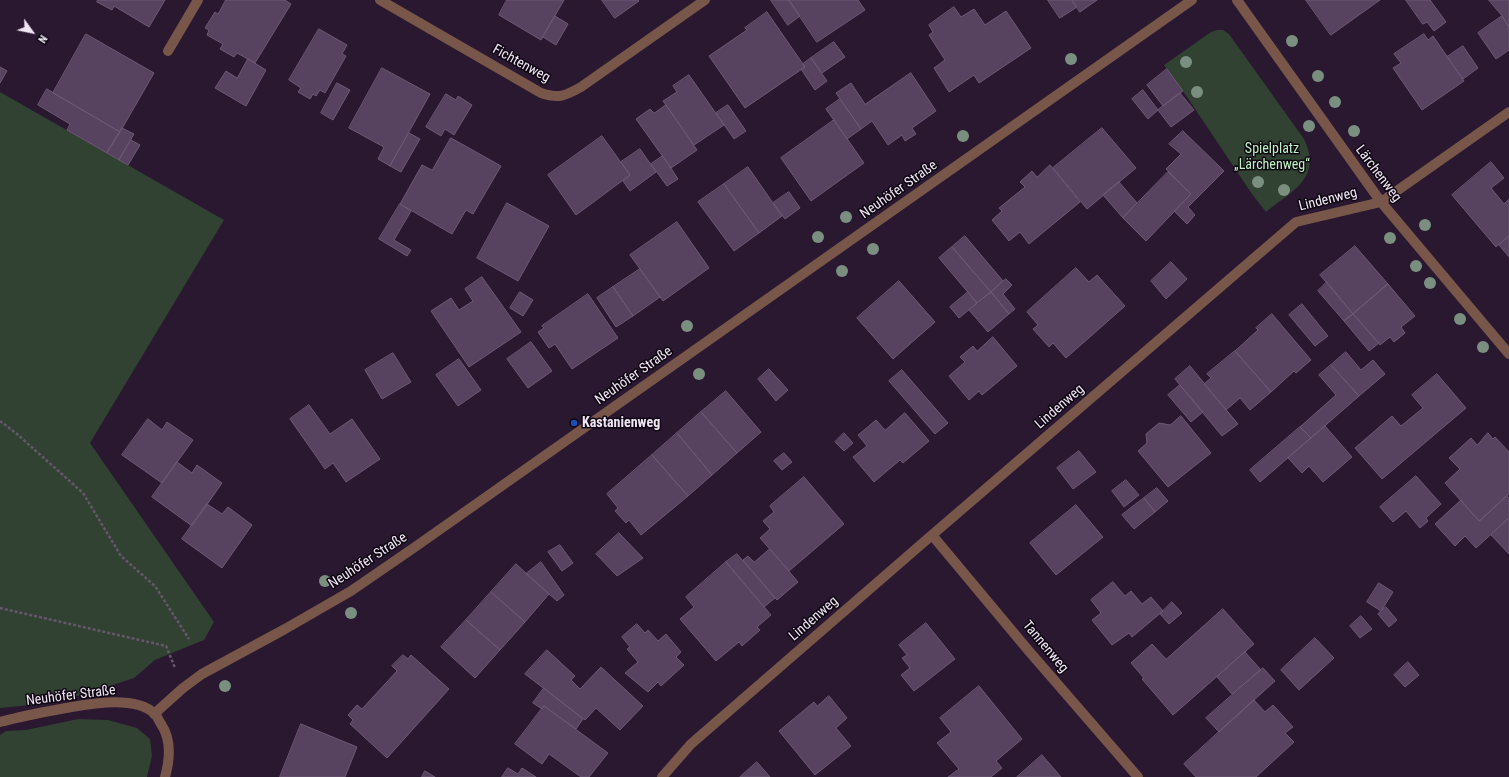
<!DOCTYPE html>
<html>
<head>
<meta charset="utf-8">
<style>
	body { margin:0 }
	#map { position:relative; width:1509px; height:777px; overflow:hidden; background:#291830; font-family:"Roboto Condensed",sans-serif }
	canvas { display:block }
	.north { position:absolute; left:12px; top:12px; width:40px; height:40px; -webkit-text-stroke:3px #0e0711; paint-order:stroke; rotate:123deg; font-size:11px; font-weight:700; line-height:16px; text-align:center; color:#f1e6f6 }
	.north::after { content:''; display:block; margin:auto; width:14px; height:18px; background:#f1e6f6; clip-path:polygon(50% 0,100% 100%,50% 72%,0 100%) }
</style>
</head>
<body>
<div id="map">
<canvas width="1509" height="777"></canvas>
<div class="north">N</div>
</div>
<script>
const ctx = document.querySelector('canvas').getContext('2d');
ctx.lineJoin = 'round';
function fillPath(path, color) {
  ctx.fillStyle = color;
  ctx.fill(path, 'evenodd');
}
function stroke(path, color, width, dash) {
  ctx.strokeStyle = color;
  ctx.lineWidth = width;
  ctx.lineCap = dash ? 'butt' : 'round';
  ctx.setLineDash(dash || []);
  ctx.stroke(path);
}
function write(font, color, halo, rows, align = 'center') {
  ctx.font = font + ' "Roboto Condensed",sans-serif';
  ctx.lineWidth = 3;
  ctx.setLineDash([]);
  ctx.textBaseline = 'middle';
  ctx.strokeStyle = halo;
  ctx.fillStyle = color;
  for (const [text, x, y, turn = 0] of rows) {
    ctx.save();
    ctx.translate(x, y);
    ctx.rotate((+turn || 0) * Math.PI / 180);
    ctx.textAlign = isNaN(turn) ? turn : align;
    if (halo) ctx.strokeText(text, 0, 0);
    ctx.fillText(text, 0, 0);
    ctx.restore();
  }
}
fillPath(new Path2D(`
	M1217,30H1223L1229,34L1304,139C1323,178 1292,191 1266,212L1252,194L1183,91L1164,65L1211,32Z
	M0,92L224,220L90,443L214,622L204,640L155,660L134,678L83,695L31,705L0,708Z
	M78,719L108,720L137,728L150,739L152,756L147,777H0V735L6,731L26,730Z`), '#314132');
const building = new Path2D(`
	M98,0H165L149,27L114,6L112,10L97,2Z
	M226,0H285L291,4L255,63L237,53L234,57L220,49L223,44L207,35L209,30L205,28L215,12L218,14Z
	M507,0H564L541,40L499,15Z
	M602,0H638L639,1L615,18Z
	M771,0H789L800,16L788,25Z
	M789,0H858L865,10L817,42Z
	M1048,0H1072L1077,7L1060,18Z
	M1072,0H1097L1080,12Z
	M1306,0H1380L1331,35Z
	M1406,0H1430L1446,22L1434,31L1427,22L1423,24Z
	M1489,0H1509V27L1502,16Z
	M954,7L961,17L974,9L985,25L1006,11L1031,48L979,83L974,75L949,92L934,68L945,60L929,35L933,32L929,25Z
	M767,12L805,67L745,108L709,56L747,30L745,28Z
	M555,16L568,24L556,45L543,37Z
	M1502,16L1509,27V50L1496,59L1478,33Z
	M319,29L347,45L342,54L346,56L325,93L320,90L316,96L313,94L310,99L298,92L301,88L289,80Z
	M86,34L154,73L120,132L53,93Z
	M1424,34L1428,40L1433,36L1464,81L1422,110L1393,68L1401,63L1394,54Z
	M834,42L845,57L822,73L811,58Z
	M1463,46L1478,68L1463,79L1447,57Z
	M811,58L827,81L815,90L801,69L805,67L803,64Z
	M248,59L266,70L246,106L215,88L226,71L237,78Z
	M0,67L7,71L0,83Z
	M382,68L430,94L390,166L378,159L384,147L349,128Z
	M1167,69L1183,91L1163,106L1147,85Z
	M911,73L936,111L912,128L916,134L905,141L902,135L888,145L872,121L861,129L836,93L851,83L865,104Z
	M689,75L724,125L694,145L663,101L677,92L673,86Z
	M337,83L350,90L333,120L321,113Z
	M47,89L120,132L107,153L67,130L70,124L38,105Z
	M1143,90L1158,110L1148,119L1132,99Z
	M1180,93L1194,110L1171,127L1158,110Z
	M446,94L456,100L458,96L472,105L454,135L445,129L441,136L426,127Z
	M840,99L861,129L847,139L826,109Z
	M666,105L697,150L671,168L636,119L650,109L654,113Z
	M728,105L746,131L734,139L716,113Z
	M834,120L864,163L811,201L781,158Z
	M122,128L134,134L119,160L107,153Z
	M1102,128L1136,168L1087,209L1053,168Z
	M1183,131L1224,171L1188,207L1195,215L1187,224L1174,211L1191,194L1166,169L1181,154L1169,144Z
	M409,133L420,139L401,172L390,166Z
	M602,136L630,175L576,215L548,175Z
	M451,138L501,166L473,214L466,210L452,234L400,204L422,165L432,170Z
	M131,140L140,145L128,165L119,160Z
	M640,149L656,172L630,191L623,181L630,175L621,162Z
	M663,156L678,179L667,186L651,164Z
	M1491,162L1504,178L1491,188L1504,204L1509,199V236L1496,247L1452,195Z
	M1050,165L1080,202L1029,244L1020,232L1009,241L992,220L1002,211L999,208L1025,187L1020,182L1032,171L1037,177Z
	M748,167L782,216L759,233L724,184Z
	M1168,172L1191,194L1146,241L1123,218Z
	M1119,182L1137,203L1123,218L1103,195Z
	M724,184L759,233L734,251L698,202Z
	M789,192L800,208L785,219L773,203Z
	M507,203L549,226L518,281L477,258Z
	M400,204L411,211L394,240L411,250L407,256L379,239Z
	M677,222L709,268L663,301L630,255Z
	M965,236L1003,281L991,292L952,247Z
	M1509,236V257L1499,245Z
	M1355,246L1388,284L1353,314L1320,275Z
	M952,247L991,292L977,303L939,258Z
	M1171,262L1187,279L1166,299L1151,281Z
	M1076,268L1089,282L1097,275L1125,306L1066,358L1053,343L1049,347L1033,329L1038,325L1027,312Z
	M640,269L660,297L633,316L613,287Z
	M482,277L521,332L469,367L431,311L451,298L459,310L473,301L465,289Z
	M1006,279L1012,285L1003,294L1015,309L1009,314L991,292Z
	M899,281L935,322L893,359L857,318Z
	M1327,282L1353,314L1344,321L1318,291Z
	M1388,284L1415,316L1401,327L1405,333L1394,342L1390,337L1380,345L1353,314Z
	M613,287L633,316L616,327L597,298Z
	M520,292L533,300L523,316L510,308Z
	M968,292L977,303L959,318L950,307Z
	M991,292L1009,314L988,332L969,310Z
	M588,294L618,338L572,369L555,344L549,348L538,332L544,328L542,326Z
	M1302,304L1328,336L1315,346L1289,315Z
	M1272,314L1311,360L1296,373L1294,371L1271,392L1235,351L1258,330L1256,328Z
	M1353,314L1379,343L1369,351L1344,321Z
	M993,337L1017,366L982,395L979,391L969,400L949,376L965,362L960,357L973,346L977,351Z
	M531,342L552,371L528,388L507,359Z
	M1235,351L1271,392L1250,410L1240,398L1226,410L1204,384L1211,378L1207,374Z
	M1346,352L1361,370L1373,360L1385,374L1359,396L1331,365Z
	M393,353L411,382L382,399L365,370Z
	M459,359L481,390L458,406L436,375Z
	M1331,365L1359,396L1311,438L1300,427L1336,395L1319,375Z
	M1190,366L1238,424L1222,436L1175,379Z
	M769,369L788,390L776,401L758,379Z
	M902,370L948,423L935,434L889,381Z
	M1437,374L1466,408L1382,479L1355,448L1392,416L1401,426L1423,408L1412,395Z
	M1180,385L1203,412L1191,422L1168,395Z
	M726,391L761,432L737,453L701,412Z
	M309,405L330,434L352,419L380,459L346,482L333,463L325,469L290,419Z
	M701,412L737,453L712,475L677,433Z
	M905,413L929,441L903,463L900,460L874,482L853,457L867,446L858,435L876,420L885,430Z
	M1181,416L1211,453L1168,487L1138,451L1147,443L1146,434L1159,423L1170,425Z
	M148,419L162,430L167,422L193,440L162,483L122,455Z
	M1325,426L1352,457L1323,482L1309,466L1302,473L1288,458Z
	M1300,427L1311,438L1260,482L1250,470Z
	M677,433L712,475L688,496L652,455Z
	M844,433L853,443L844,451L835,442Z
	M1488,433L1493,439L1495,437L1509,452V494L1479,521L1445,483L1460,469L1449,458L1471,438L1477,445Z
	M1079,451L1096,472L1073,489L1057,468Z
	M784,453L792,462L782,470L774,461Z
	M652,455L688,496L641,535L629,520L626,523L615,511L618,508L607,494Z
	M177,462L192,473L197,465L222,483L192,526L152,497Z
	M1416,476L1441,504L1426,518L1428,521L1420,528L1406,511L1393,522L1380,507Z
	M804,477L844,524L789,571L760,538L770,529L763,521L774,512L770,506Z
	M1126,480L1139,495L1124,507L1112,491Z
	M1157,488L1168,501L1155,512L1144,498Z
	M1507,496L1509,498V518L1476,548L1465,536L1455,546L1435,524L1461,500L1479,521Z
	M1144,498L1155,512L1134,529L1122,515Z
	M207,504L222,514L228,507L252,525L222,568L182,539Z
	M1076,505L1103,537L1056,575L1030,543Z
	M1509,518V554L1491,535Z
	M619,533L643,558L617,576L596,554Z
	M560,545L573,563L562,571L548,552Z
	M770,549L798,582L777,600L743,560L748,556L754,562Z
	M737,554L775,598L764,607L726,562Z
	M541,562L564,595L557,601L526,574Z
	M726,562L771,615L757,627L760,630L742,646L739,642L716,661L680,619L694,607L686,597Z
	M516,564L549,594L525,622L491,592Z
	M1113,582L1125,596L1131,591L1142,604L1151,597L1163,611L1132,637L1129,633L1112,645L1092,620L1101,613L1091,600Z
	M1379,583L1393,592L1381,611L1367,602Z
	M491,592L525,622L500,650L466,620Z
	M1172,602L1182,613L1169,624L1160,614Z
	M1386,607L1397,620L1389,627L1378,614Z
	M1223,609L1254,644L1173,715L1142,679L1144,678L1131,663L1152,644L1166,659Z
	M1361,616L1372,629L1360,638L1350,626Z
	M466,620L500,650L475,678L441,647Z
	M926,623L955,659L914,691L901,675L910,668L902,658L907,655L899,645Z
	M637,624L645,633L648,630L658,641L666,634L681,652L676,657L684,665L661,686L658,682L648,692L625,673L638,662L627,649L630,647L622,637Z
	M1315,638L1334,658L1299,690L1281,670Z
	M547,650L575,676L571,680L580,689L601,667L643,706L620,730L596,708L585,720L525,674Z
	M1245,652L1261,670L1232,694L1217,677Z
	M403,655L408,659L411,655L449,689L387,758L350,724L353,720L348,715L357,705L362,709L397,671L392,666Z
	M1408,662L1419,675L1405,687L1394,675Z
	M1263,668L1275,681L1219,732L1206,718Z
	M979,686L1022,739L996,761L1002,768L991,777H948L959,769L937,743L951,732L940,718Z
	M544,688L583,719L576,729L544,706L542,709L533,703Z
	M829,696L847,718L836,728L851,746L815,775L779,731L814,702L817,706Z
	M1254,700L1265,712L1273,705L1293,727L1285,733L1294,742L1256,777H1196L1184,764Z
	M544,706L608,753L589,777H581L549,754L542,764L515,744Z
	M301,724L357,747L345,777H280Z
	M1042,755L1061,777H1017Z
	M757,762L770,777H740Z
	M508,768L518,774L522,768L536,777H502Z
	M425,771L435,777H422Z`);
fillPath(building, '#57435f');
stroke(building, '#6d5974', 1);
stroke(new Path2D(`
	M0,421L17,434L83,493L121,556L155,586L189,639
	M0,608L166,646L175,668`), '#66576c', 2.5, [3, 2]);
stroke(new Path2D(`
	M380,0L541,93C559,99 565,96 581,87L705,0
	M1237,0L1381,202L1509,354
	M168,51L198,0
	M932,535L1028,650L1138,777
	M154,714L183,688L202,674L285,629L351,591L415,547L1192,0
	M0,722C22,716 44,712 66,708C90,704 135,695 155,714C157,716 159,721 161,724C172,740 170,759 165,777
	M662,777L691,744L932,535L1296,222L1381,202L1509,112`), '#79564a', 10);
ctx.fillStyle = '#7b8f80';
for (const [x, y] of [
	[1292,41],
	[1071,59],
	[1186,62],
	[1318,76],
	[1197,92],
	[1335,102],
	[1309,126],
	[1354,131],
	[963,136],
	[1258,182],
	[1284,190],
	[846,217],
	[1425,225],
	[818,237],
	[1390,238],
	[873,249],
	[1416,266],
	[842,271],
	[1430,283],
	[1460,319],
	[687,326],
	[1483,347],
	[699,374],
	[325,581],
	[351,613],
	[225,686]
]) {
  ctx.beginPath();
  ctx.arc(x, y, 6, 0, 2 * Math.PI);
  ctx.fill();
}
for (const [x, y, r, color] of [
	[574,423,4,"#1a4fb4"]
]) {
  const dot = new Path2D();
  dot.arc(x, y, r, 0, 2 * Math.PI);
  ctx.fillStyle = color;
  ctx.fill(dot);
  stroke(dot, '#0e0711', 1.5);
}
write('14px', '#f1e6f6', '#0e0711', [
	["Fichtenweg",521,64,29],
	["Lärchenweg",1378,174,53],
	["Neuhöfer Straße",899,190,-35],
	["Lindenweg",1328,200,-14],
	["Neuhöfer Straße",634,376,-35],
	["Lindenweg",1060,407,-41],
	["Neuhöfer Straße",368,561,-33],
	["Lindenweg",814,619,-41],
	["Tannenweg",1045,647,50],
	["Neuhöfer Straße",71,696,-7]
]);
write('14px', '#bef0c1', '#0e0711', [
	["Spielplatz",1272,149],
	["„Lärchenweg“",1272,165]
]);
write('bold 14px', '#f1e6f6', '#0e0711', [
	["Kastanienweg",582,423]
], 'left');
</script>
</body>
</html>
